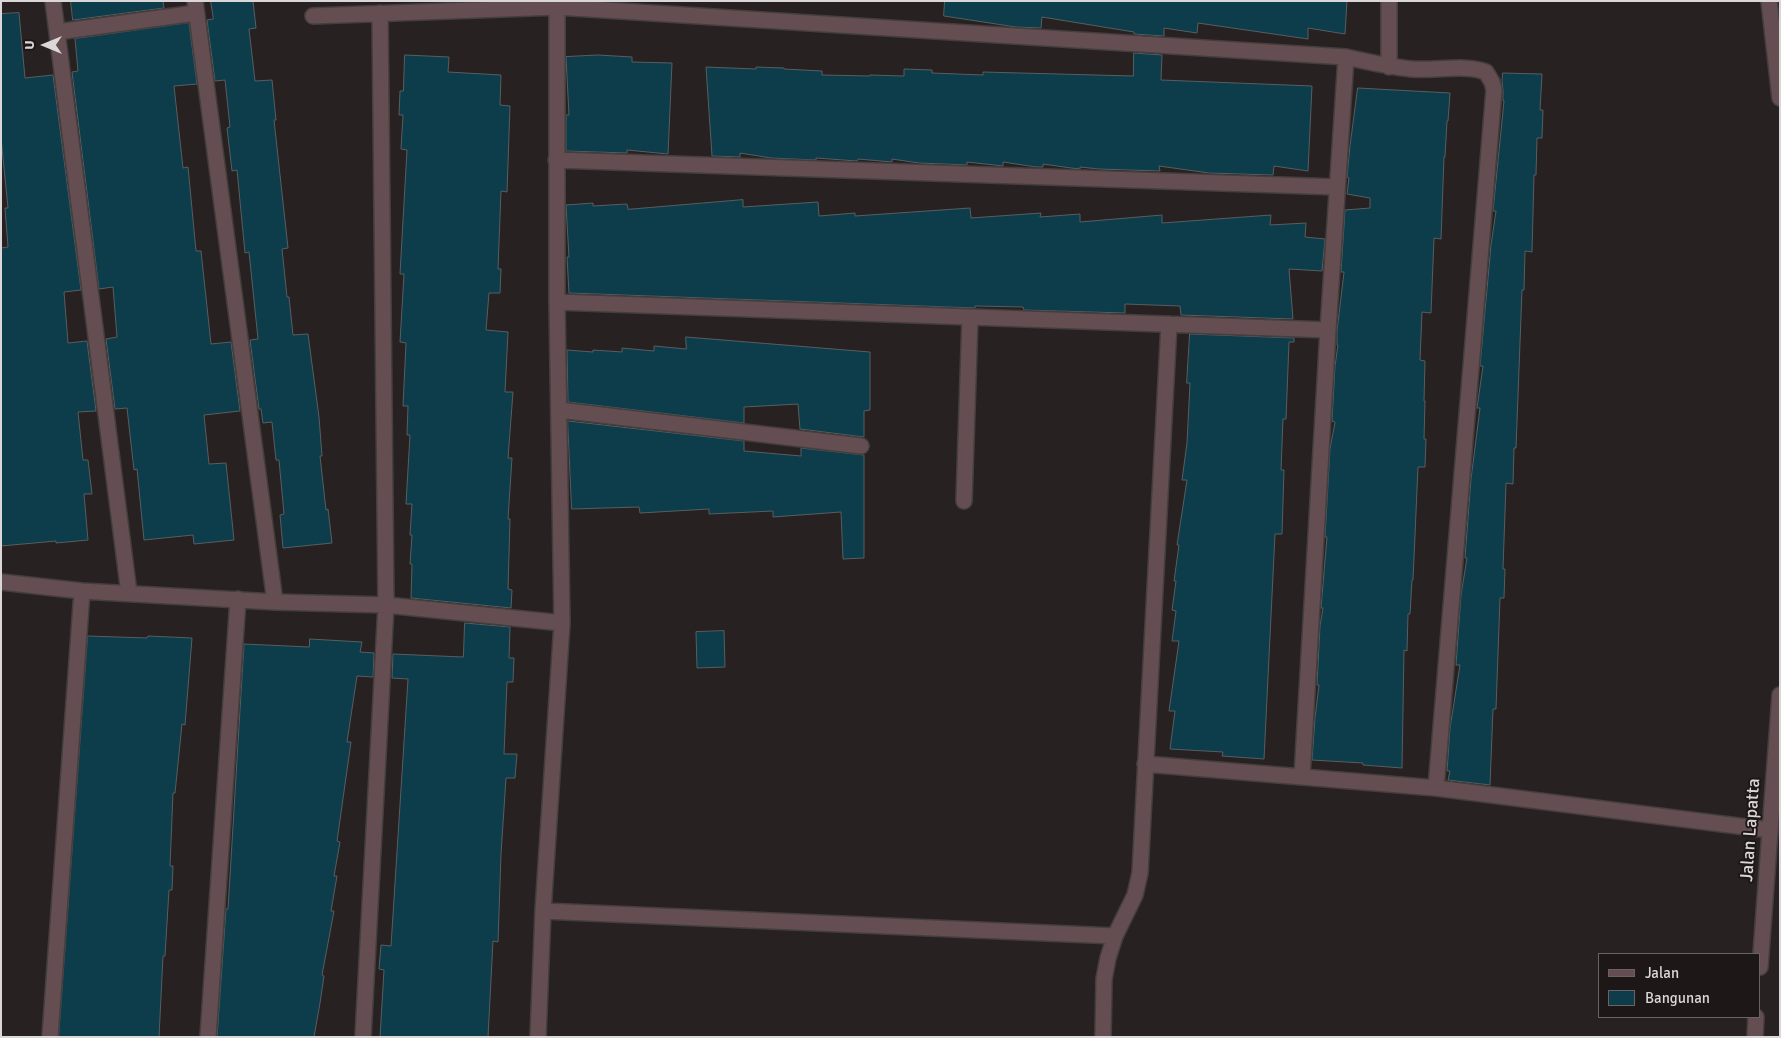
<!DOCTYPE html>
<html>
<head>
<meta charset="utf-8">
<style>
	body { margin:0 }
	#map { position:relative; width:1781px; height:1038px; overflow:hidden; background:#282122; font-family:Signika,sans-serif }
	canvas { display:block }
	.frame { position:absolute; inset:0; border:2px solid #dbd6d7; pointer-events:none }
	.legend { position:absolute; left:1598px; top:953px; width:162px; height:65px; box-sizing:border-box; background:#1e1718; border:1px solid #6a6364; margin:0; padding:6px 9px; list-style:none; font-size:15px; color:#dbd6d7 }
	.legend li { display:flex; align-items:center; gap:10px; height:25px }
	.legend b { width:25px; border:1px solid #6a6364 }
	.north { position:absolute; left:20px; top:20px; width:50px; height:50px; -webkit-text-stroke:4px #1e1718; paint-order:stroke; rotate:270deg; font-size:14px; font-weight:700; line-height:20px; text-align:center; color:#dbd6d7 }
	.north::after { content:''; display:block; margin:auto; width:18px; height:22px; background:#dbd6d7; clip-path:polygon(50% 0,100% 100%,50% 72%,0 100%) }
</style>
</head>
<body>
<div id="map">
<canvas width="1781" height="1038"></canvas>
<div class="frame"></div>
<ul class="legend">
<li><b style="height:6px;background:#654e51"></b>Jalan</li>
<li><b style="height:14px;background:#0d3d4b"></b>Bangunan</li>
</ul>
<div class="north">U</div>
</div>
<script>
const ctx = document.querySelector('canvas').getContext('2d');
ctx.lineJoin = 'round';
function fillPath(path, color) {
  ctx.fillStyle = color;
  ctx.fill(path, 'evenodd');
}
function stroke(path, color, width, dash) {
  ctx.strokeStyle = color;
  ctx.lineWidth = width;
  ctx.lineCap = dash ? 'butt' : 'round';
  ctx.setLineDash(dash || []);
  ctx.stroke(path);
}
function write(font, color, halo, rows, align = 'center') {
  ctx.font = font + ' Signika,sans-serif';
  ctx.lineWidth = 4;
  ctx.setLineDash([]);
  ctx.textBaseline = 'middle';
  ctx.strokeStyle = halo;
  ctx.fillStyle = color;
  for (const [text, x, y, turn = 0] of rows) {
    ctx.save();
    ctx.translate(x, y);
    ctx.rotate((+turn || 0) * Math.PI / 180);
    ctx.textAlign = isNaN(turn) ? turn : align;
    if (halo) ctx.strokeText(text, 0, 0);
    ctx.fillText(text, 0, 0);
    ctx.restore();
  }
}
const building = new Path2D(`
	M71,1H163L164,8L73,20Z
	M211,1H253L256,28L249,29L255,81L272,80L276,120H274L288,248L282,249L287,297H289L293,335L308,334L319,417L322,456H320L326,510L328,509L332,543L283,548L280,515L284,514L279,460H276L272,422L263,423L261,409H259L250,340L258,339L249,252L245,253L237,170L232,171L227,128L230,127L225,80L215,81L207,20L213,19Z
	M945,1H1347L1345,34L1308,28V39L1198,23L1197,33L1164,28V36L1134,34V32L1042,17L1041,28L1016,27L944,16Z
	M19,13L25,78L53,75L81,290L64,292L68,343L87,341L96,411L78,412L83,460H88L92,494H84L88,540L56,543V541L1,546V248L8,247L5,208H8L1,138V14Z
	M189,23L197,84L174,86L183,168L188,167L196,251H201L211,344L231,342L240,411L204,415L209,464L226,463L234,540L194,544L193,535L144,540L137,469L134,470L127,408L115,409L106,339L117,337L113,287L99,289L72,72L78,71L75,39Z
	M1134,53L1162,55L1161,80L1312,86L1308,171L1274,166L1273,175L1209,173L1159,166L1160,171L1099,169L1080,167V169L1071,168L1043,164V167H1036L1003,162V166L967,162V165L919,163L892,159V162L858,159L857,161L816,158V160L771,158L740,153V157L712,156L706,67L756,69V67L784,68V69L822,71V75L870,76V75L904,76V69L932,70V73L983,75V72L1133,76Z
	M405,55L449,57L448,72L501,75L500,105L510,106L507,192L501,191L498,269H501L500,293H489L486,330L508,332L505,392H513L508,458H512L508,519H510L508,589L512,590L511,608L411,598L412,564H410L412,535H410L412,504H406L410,435H407L408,406H403L406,343L400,342L404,274H400L407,150L401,149L403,115H399L400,91H403Z
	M598,55L632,57V62L672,63L668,154L627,150V153L566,151V115H569L566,57Z
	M1503,73L1542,74L1540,110H1543L1542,138H1537L1536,175H1534L1532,252L1525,251L1524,290H1522L1516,448H1514L1513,484L1506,483L1503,569H1505L1504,598H1500L1496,709H1493L1490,785L1448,780L1450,771H1447L1450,728L1460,665H1456L1461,595L1467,558H1465L1471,479L1480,408H1477L1483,366H1480L1491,245L1496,211H1493L1504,101H1503V90L1502,81Z
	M1358,88L1450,93L1448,121H1447L1445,157H1444L1441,239L1434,238L1431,313L1422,312L1420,360L1425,361L1424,401H1425L1424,439H1426L1425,467H1418L1413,580H1412L1410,614H1408L1407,651L1404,650L1402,768L1363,765V763L1312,760L1315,718L1319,685H1317L1320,626L1323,608H1321L1327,537H1325L1330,449L1335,422L1332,421L1335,366L1338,345H1337V331L1344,272H1341L1345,210L1370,208V198L1347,194L1349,178L1347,177L1350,146Z
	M743,200V207L818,202L819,216L855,213V216L970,208L971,218L1041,213L1040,217L1080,214V222L1162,215V223L1271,215L1270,225L1306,223L1305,237L1325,239L1322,271L1289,269L1293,319L1181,315L1180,306L1125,304V313L1024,310L1023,307L975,306V308L569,293L567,257H569L566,205L593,203V206L627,204L628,209Z
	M1190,334L1294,338V342H1289L1286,419H1283L1281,470H1284L1282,534H1275L1264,759L1222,756L1223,752L1170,749L1175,711H1169L1179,641H1172L1176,611L1172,610L1176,581H1174L1179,545H1177L1187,480H1182L1187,443L1190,383H1187Z
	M686,337L870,352V410L864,411V437L800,429L798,404L744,407V423L568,402L567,350L593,352V350L622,352V348L654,351V346L686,349Z
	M568,421L744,441V451L801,456V448L864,455V558L843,559L841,512L773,517V511L709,514V509L640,513L639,507L572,509Z
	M465,623L510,627L509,658H514L513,682H507L504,754H517L515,778H506L501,854L498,942L493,941L488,1037H380L384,970L379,969L381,945L391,946L408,679L392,678L393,654L463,657Z
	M724,631L725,667L697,668L696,632Z
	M88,636L147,638L148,636L192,638L185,725L182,724L175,793H173L170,866H173L172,890H169L165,956H163L159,1037H59Z
	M310,639L362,642L360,652L374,653L373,677L357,676L347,742H351L337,841L340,842L334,876H337L331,911H334L322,975L324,976L320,1003L314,1037H217L226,909H228L244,644L309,647Z`);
fillPath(building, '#0d3d4b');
stroke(building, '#575e61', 1);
const street = new Path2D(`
	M53,1L129,593
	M195,1L275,602
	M1389,1V67
	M1769,1L1780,98
	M313,16L557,7L1346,57C1368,62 1390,67 1412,69C1433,71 1467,64 1486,72L1492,82L1494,90L1436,788
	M57,32L196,13
	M556,160L1337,187
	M557,302L1328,330
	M559,410L861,446
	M964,501L970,317
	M1,582L82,591L275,602L386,605L562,623
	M1145,764L1436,788L1770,830
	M1302,777L1328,330L1346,57
	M543,911L1115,936
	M1760,967L1780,695
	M50,1037L82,591
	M208,1037L238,599
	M363,1037L386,605L380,13
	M538,1037L543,911L562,623L557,302V1
	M1103,1037L1104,979L1108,958L1115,936L1135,895L1140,873L1169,324
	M1755,1037L1756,1017`);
stroke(street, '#453e3f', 18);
stroke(street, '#654e51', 15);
write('18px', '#dbd6d7', '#1e1718', [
	["Jalan Lapatta",1751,830,-86]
]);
</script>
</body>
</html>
